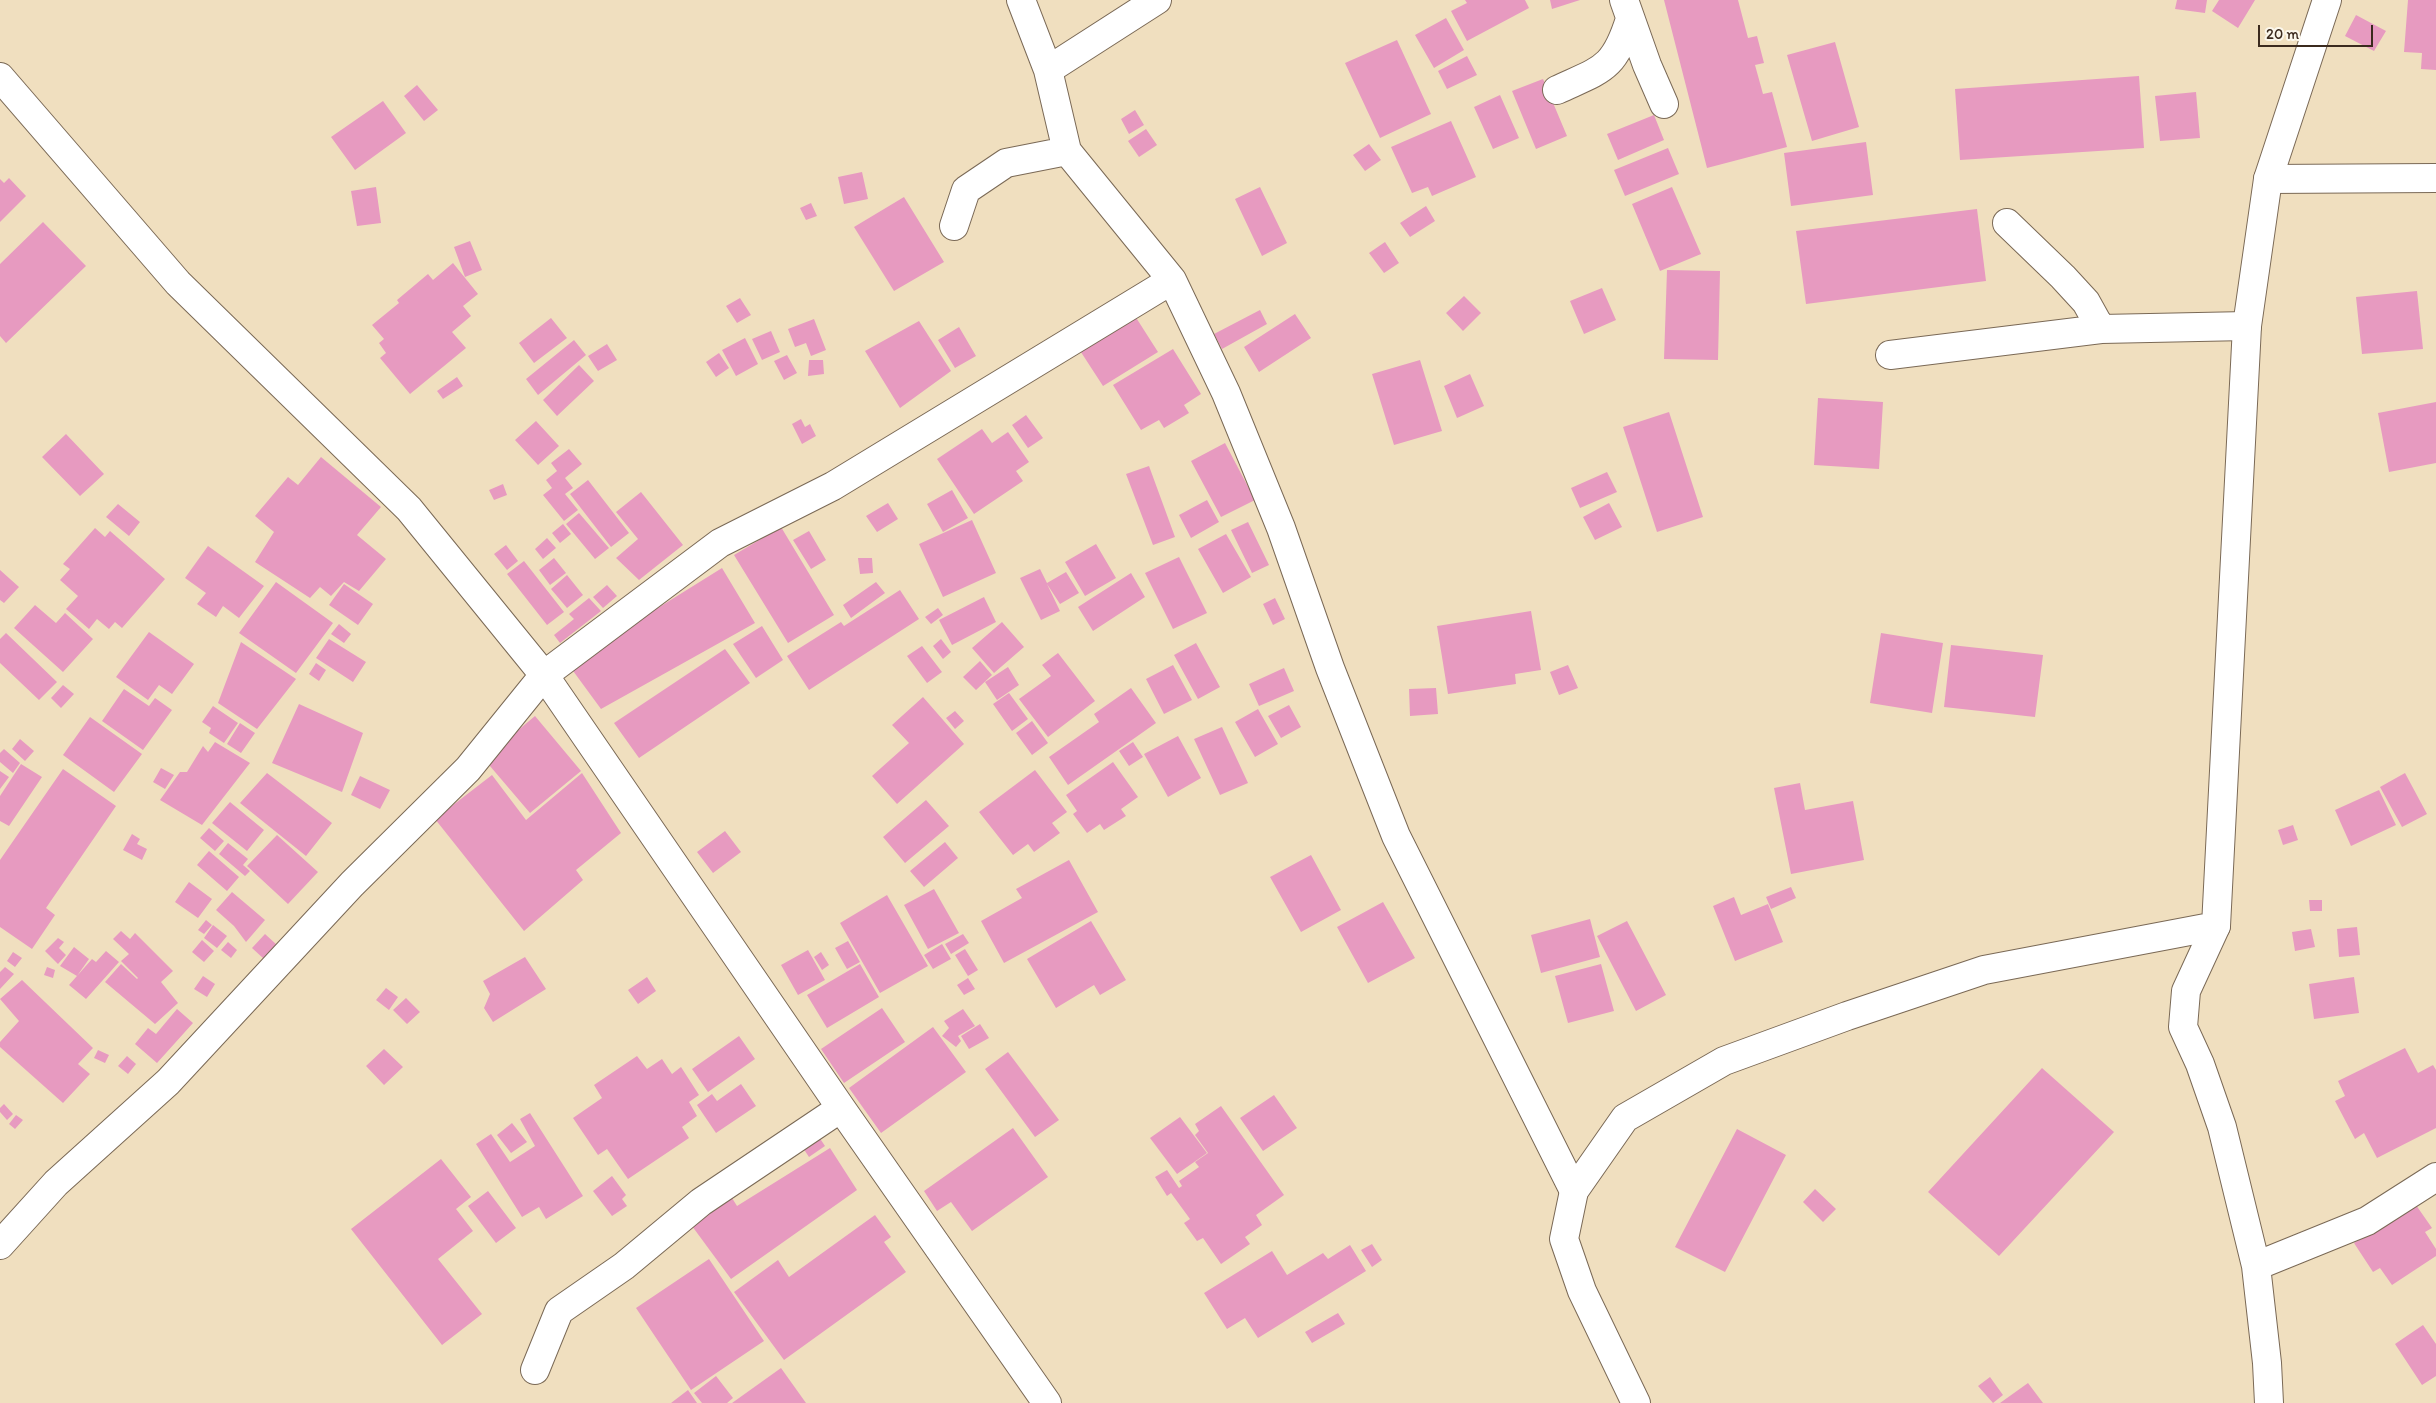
<!DOCTYPE html>
<html>
<head>
<meta charset="utf-8">
<style>
	body { margin:0 }
	#map { position:relative; width:2436px; height:1403px; overflow:hidden; background:#f0dfbf; font-family:Itim,sans-serif }
	canvas { display:block }
	.scale { position:absolute; left:2258px; top:25px; width:115px; height:22px; box-sizing:border-box; border:2px solid #3b2a1e; border-top:0; padding-left:6px; font-size:15px; line-height:18px; white-space:nowrap; color:#3b2a1e; -webkit-text-stroke:4px #fbf7ec; paint-order:stroke }
</style>
</head>
<body>
<div id="map">
<canvas width="2436" height="1403"></canvas>
<div class="scale">20 m</div>
</div>
<script>
const ctx = document.querySelector('canvas').getContext('2d');
ctx.lineJoin = 'round';
function fillPath(path, color) {
  ctx.fillStyle = color;
  ctx.fill(path, 'evenodd');
}
function stroke(path, color, width, dash) {
  ctx.strokeStyle = color;
  ctx.lineWidth = width;
  ctx.lineCap = dash ? 'butt' : 'round';
  ctx.setLineDash(dash || []);
  ctx.stroke(path);
}
fillPath(new Path2D(`
	M1465,0H1525L1529,8L1467,41L1451,11L1467,3Z
	M1550,0H1580L1552,9Z
	M1664,0H1738L1748,38L1757,36L1764,63L1755,65L1763,94L1772,92L1787,147L1707,168Z
	M2177,0H2207L2205,13L2175,9Z
	M2219,0H2255L2238,28L2212,11Z
	M2408,0H2436V70L2421,69L2422,53L2404,52Z
	M2356,15L2386,31L2374,51L2345,36Z
	M1446,18L1464,50L1434,68L1415,35Z
	M1397,40L1431,114L1380,138L1345,63Z
	M1835,42L1859,127L1812,141L1787,55Z
	M1467,56L1477,75L1447,89L1438,71Z
	M2139,76L2144,148L1960,160L1955,89Z
	M1543,79L1567,136L1536,149L1512,91Z
	M417,85L438,110L424,121L404,96Z
	M2196,92L2200,138L2160,141L2155,96Z
	M1500,95L1519,138L1493,149L1474,107Z
	M383,101L406,133L355,170L331,137Z
	M1135,110L1144,125L1129,134L1121,119Z
	M1654,115L1664,140L1618,160L1607,134Z
	M1451,121L1476,177L1432,196L1428,187L1412,193L1391,147Z
	M1146,129L1157,145L1139,157L1128,141Z
	M1866,142L1873,195L1791,206L1784,153Z
	M1369,144L1381,160L1365,171L1353,155Z
	M1668,148L1679,174L1625,196L1614,170Z
	M862,172L868,199L844,204L838,177Z
	M9,178L26,196L0,222V179L4,183Z
	M376,187L381,223L357,226L351,191Z
	M1260,187L1287,243L1262,256L1235,199Z
	M1672,187L1701,254L1660,271L1632,204Z
	M904,197L944,262L894,291L854,227Z
	M811,203L817,216L806,220L800,208Z
	M1426,206L1435,221L1410,237L1400,223Z
	M1977,209L1986,281L1806,304L1796,231Z
	M43,222L86,266L6,343L0,336V264Z
	M470,241L482,270L465,277L454,247Z
	M1385,242L1399,263L1384,273L1369,253Z
	M453,263L478,294L463,306L471,316L452,332L466,348L410,394L380,358L386,353L379,343L384,339L372,325L399,303L397,300L428,274L433,280Z
	M1667,270L1720,271L1718,360L1664,359Z
	M1602,288L1616,320L1584,334L1570,301Z
	M2417,291L2423,349L2362,354L2356,297Z
	M1464,296L1481,313L1463,331L1446,313Z
	M740,298L751,315L737,323L726,306Z
	M1260,310L1267,324L1222,349L1214,334Z
	M1295,314L1311,338L1259,372L1244,347Z
	M1135,316L1158,352L1103,386L1077,346Z
	M551,318L567,338L534,363L519,343Z
	M814,319L826,350L811,356L806,343L795,347L788,329Z
	M919,321L951,371L900,408L865,351Z
	M959,327L976,356L955,368L938,340Z
	M771,331L780,352L762,360L752,339Z
	M745,338L758,364L736,376L722,350Z
	M574,340L586,355L538,395L526,379Z
	M607,344L617,360L598,371L588,356Z
	M1173,349L1201,394L1184,405L1189,413L1164,428L1159,420L1141,430L1113,385Z
	M719,353L729,368L716,377L706,362Z
	M787,355L797,373L784,380L774,361Z
	M809,360H823L824,374L808,376Z
	M1420,360L1442,431L1394,445L1372,374Z
	M579,365L594,381L557,416L543,400Z
	M1470,374L1484,406L1457,418L1444,386Z
	M457,377L463,386L443,399L437,391Z
	M1818,398L1883,402L1879,469L1814,465Z
	M2436,402V463L2389,472L2378,413Z
	M1669,412L1703,517L1657,532L1623,427Z
	M1026,415L1043,438L1028,448L1012,425Z
	M801,419L805,427L810,424L816,436L802,444L792,424Z
	M536,421L559,446L538,465L515,440Z
	M982,429L992,443L1008,432L1029,462L1016,471L1023,481L974,514L937,459Z
	M66,434L104,474L80,496L42,457Z
	M1225,443L1255,500L1221,517L1191,461Z
	M569,449L582,464L565,478L573,488L565,494L578,510L564,521L543,495L552,488L546,480L557,471L551,463Z
	M321,457L381,507L357,535L386,559L359,591L344,582L331,596L320,587L310,598L255,562L274,532L255,516L288,477L298,485Z
	M1149,466L1175,537L1153,545L1126,474Z
	M1607,472L1617,492L1580,508L1571,488Z
	M588,480L629,533L611,547L570,494Z
	M503,484L507,495L494,500L489,490Z
	M952,490L968,518L943,532L927,504Z
	M641,492L683,545L639,580L616,558L638,539L616,512Z
	M1207,500L1219,522L1191,538L1179,515Z
	M888,503L898,519L877,532L866,516Z
	M1609,503L1622,527L1595,540L1583,517Z
	M118,504L140,522L129,536L106,517Z
	M579,513L609,548L595,559L566,524Z
	M972,520L996,573L943,597L919,544Z
	M1248,522L1269,565L1252,573L1231,530Z
	M563,524L571,534L560,543L552,533Z
	M781,527L834,615L788,643L734,555Z
	M95,528L105,537L110,531L165,579L122,628L115,622L109,629L97,619L89,629L66,609L78,596L60,580L70,569L63,564Z
	M809,531L826,560L811,569L793,540Z
	M1226,534L1251,577L1223,593L1198,549Z
	M547,538L556,548L543,559L535,549Z
	M1096,544L1116,578L1085,596L1065,562Z
	M506,545L518,561L507,570L494,554Z
	M208,546L264,586L239,618L223,606L216,617L197,604L206,593L185,578Z
	M1179,557L1207,613L1173,629L1145,573Z
	M554,558L566,573L550,585L539,570Z
	M858,558H872L873,573L860,574Z
	M524,561L564,612L547,625L507,574Z
	M722,568L755,623L601,709L568,664Z
	M1040,569L1047,583L1066,572L1079,593L1060,604L1047,584L1060,611L1041,620L1020,578Z
	M0,570L19,587L4,603L0,600Z
	M1131,573L1145,597L1093,631L1078,607Z
	M567,575L583,595L567,608L551,589Z
	M276,582L333,623L296,673L239,633Z
	M876,582L885,593L851,618L843,605Z
	M344,584L373,604L358,625L329,605Z
	M607,585L617,596L603,608L593,597Z
	M900,590L919,619L809,690L787,656L841,622L844,626Z
	M984,597L996,622L952,645L939,620Z
	M589,598L601,611L560,643L554,635L574,619L569,614Z
	M1275,598L1285,619L1273,625L1263,604Z
	M35,605L56,623L65,613L93,639L63,672L14,628Z
	M938,608L943,615L931,624L925,617Z
	M1531,611L1541,670L1515,674L1516,684L1448,694L1437,626Z
	M1002,622L1024,647L994,673L972,648Z
	M339,624L351,634L344,643L331,634Z
	M762,626L783,660L756,678L733,644Z
	M149,632L194,664L172,694L159,685L148,700L116,677Z
	M6,633L57,682L39,700L0,663V639Z
	M1881,633L1943,643L1932,713L1870,703Z
	M329,639L366,662L353,682L316,658Z
	M941,639L951,652L943,659L933,646Z
	M241,642L296,679L257,729L218,703Z
	M1196,643L1220,687L1198,699L1174,655Z
	M1951,645L2043,655L2035,717L1944,707Z
	M922,646L942,672L927,683L907,656Z
	M725,649L750,683L639,758L614,723Z
	M1058,653L1095,701L1048,737L1019,699L1051,676L1042,665Z
	M980,661L992,675L976,690L963,677Z
	M316,663L326,670L319,681L309,674Z
	M1173,665L1192,700L1164,714L1146,679Z
	M1568,665L1578,688L1559,695L1550,672Z
	M1008,667L1019,685L997,700L985,682Z
	M1284,668L1294,691L1259,706L1249,684Z
	M63,685L74,694L61,708L51,698Z
	M1131,688L1156,723L1068,785L1049,757L1099,722L1094,714Z
	M1436,688L1438,714L1410,716L1409,689Z
	M124,689L149,706L155,698L172,710L143,750L102,721Z
	M1009,693L1028,719L1012,731L993,704Z
	M923,697L964,744L897,804L872,776L909,743L892,725Z
	M299,704L363,733L342,792L272,763Z
	M1289,705L1301,727L1281,738L1268,716Z
	M213,706L238,723L224,743L209,733L211,728L202,722Z
	M1258,709L1278,744L1255,757L1235,722Z
	M955,711L964,721L955,729L946,718Z
	M535,716L581,771L530,813L484,759Z
	M90,717L142,754L114,792L63,755Z
	M1032,721L1048,743L1032,755L1016,733Z
	M240,723L255,733L241,753L227,744Z
	M1222,727L1248,783L1220,795L1194,739Z
	M1178,736L1201,778L1168,797L1144,754Z
	M20,739L34,751L25,761L12,749Z
	M215,742L250,763L202,825L160,800L180,772H187L203,746L208,752Z
	M1133,742L1143,757L1129,766L1119,751Z
	M4,749L20,763L13,773L0,762V753Z
	M1113,762L1138,797L1121,809L1126,816L1104,830L1100,824L1087,833L1073,814L1077,811L1066,795Z
	M21,764L42,777L9,826L0,821V796Z
	M161,768L174,775L165,789L153,782Z
	M63,769L116,806L46,908L55,915L32,949L0,927V860Z
	M1035,770L1067,812L1052,823L1060,833L1034,852L1028,844L1013,855L979,812Z
	M0,771L9,777L0,789Z
	M267,773L332,823L306,856L240,803Z
	M582,773L621,833L576,870L583,880L524,931L435,819L492,775L526,820Z
	M2405,773L2427,814L2402,827L2380,787Z
	M360,776L390,790L380,809L351,795Z
	M1800,783L1805,810L1853,801L1864,860L1791,874L1774,788Z
	M2379,790L2396,825L2351,846L2335,810Z
	M926,800L949,826L905,863L883,837Z
	M230,802L264,830L247,851L212,823Z
	M2293,825L2298,840L2283,845L2278,830Z
	M209,828L224,841L215,851L200,838Z
	M725,831L741,852L713,873L697,852Z
	M132,834L140,839L137,844L147,849L142,860L123,850Z
	M277,835L318,872L288,904L247,866Z
	M945,842L958,858L924,887L910,871Z
	M228,843L248,859L243,865L250,871L245,876L219,854Z
	M209,851L239,877L227,891L197,865Z
	M1311,855L1341,910L1301,932L1270,877Z
	M1069,860L1098,912L1004,963L981,921L1022,898L1016,889Z
	M189,882L212,899L198,918L175,902Z
	M1791,887L1796,898L1771,909L1766,897Z
	M934,889L959,933L928,949L904,905Z
	M232,892L265,920L246,942L234,926L216,910Z
	M887,895L928,966L880,993L840,923Z
	M1734,897L1741,915L1768,904L1783,942L1735,961L1713,906Z
	M2309,900H2322V911H2310Z
	M1383,902L1415,958L1368,983L1337,927Z
	M1590,919L1600,957L1541,973L1531,935Z
	M206,920L212,925L204,934L198,930Z
	M1091,921L1126,980L1100,995L1094,985L1056,1008L1027,959Z
	M1627,921L1666,995L1636,1011L1597,936Z
	M213,925L227,936L217,948L204,938Z
	M2357,927L2360,955L2339,957L2337,929Z
	M2311,929L2315,947L2295,951L2292,932Z
	M121,931L130,939L135,933L173,971L161,982L178,1003L155,1024L105,982L121,964L137,979L138,978L121,961L129,954L113,939Z
	M265,934L277,945L264,959L252,948Z
	M963,934L969,943L951,954L945,944Z
	M58,938L64,942L59,948L66,955L58,964L45,951Z
	M202,940L214,951L204,962L192,952Z
	M848,941L860,962L847,969L835,948Z
	M228,942L237,950L231,958L221,950Z
	M942,944L951,959L933,969L924,955Z
	M74,947L89,959L77,976L60,966Z
	M965,949L978,970L968,976L955,955Z
	M808,950L825,980L798,995L781,965Z
	M106,951L119,962L86,999L69,985L92,959L96,962Z
	M13,952L22,958L15,967L7,961Z
	M821,952L829,965L822,970L814,957Z
	M525,957L546,989L493,1022L484,1008L490,994L483,981Z
	M860,964L879,997L827,1028L807,995Z
	M1601,964L1614,1011L1568,1023L1555,976Z
	M5,967L14,974L0,989V972Z
	M47,967L55,970L53,978L44,975Z
	M203,976L215,984L207,997L194,989Z
	M647,977L656,991L638,1004L628,990Z
	M2354,977L2359,1013L2314,1019L2309,984Z
	M968,978L975,989L964,995L957,985Z
	M22,980L93,1048L78,1064L90,1074L63,1103L0,1047V1042L19,1021L0,999Z
	M386,988L398,997L389,1010L376,1000Z
	M406,998L420,1012L407,1024L393,1010Z
	M882,1008L905,1042L844,1083L821,1049Z
	M177,1009L193,1023L157,1063L135,1044L148,1028L156,1034Z
	M963,1009L975,1026L958,1036L961,1041L956,1047L942,1036L949,1028L944,1021Z
	M980,1024L989,1038L969,1049L961,1036Z
	M933,1027L966,1072L881,1133L849,1088Z
	M739,1036L755,1059L708,1092L692,1069Z
	M2405,1048L2418,1073L2433,1065L2436,1070V1128L2377,1158L2364,1133L2355,1139L2335,1101L2345,1096L2338,1081Z
	M384,1049L403,1067L384,1085L366,1066Z
	M98,1050L109,1055L105,1063L94,1058Z
	M1008,1052L1059,1120L1035,1137L985,1069Z
	M127,1056L136,1064L128,1074L118,1066Z
	M637,1056L647,1069L662,1059L672,1074L681,1067L699,1095L689,1102L697,1116L682,1127L689,1138L628,1179L607,1149L598,1155L573,1118L602,1098L594,1085Z
	M2042,1068L2114,1132L1999,1256L1928,1192Z
	M741,1084L756,1106L716,1133L697,1105L712,1094L717,1101Z
	M1274,1095L1297,1128L1263,1151L1240,1118Z
	M4,1104L13,1114L7,1120L0,1112V1108Z
	M1221,1106L1284,1195L1256,1215L1262,1225L1245,1237L1250,1244L1221,1264L1203,1238L1197,1241L1184,1223L1190,1219L1171,1193L1167,1196L1155,1177L1167,1170L1179,1188L1182,1186L1179,1181L1199,1167L1195,1162L1208,1153L1195,1135L1199,1131L1195,1124Z
	M530,1113L583,1196L546,1219L539,1207L522,1217L476,1144L491,1134L510,1162L535,1146L520,1119Z
	M16,1115L23,1120L15,1129L9,1124Z
	M1180,1117L1207,1153L1177,1174L1150,1138Z
	M512,1123L527,1142L511,1153L497,1135Z
	M1013,1128L1048,1177L972,1231L951,1202L937,1211L924,1191Z
	M1737,1129L1786,1155L1725,1272L1675,1247Z
	M817,1134L825,1146L809,1157L801,1145Z
	M830,1148L857,1190L731,1279L692,1226L732,1198L737,1206Z
	M441,1159L471,1197L456,1209L473,1231L438,1259L482,1314L442,1345L351,1229Z
	M612,1176L626,1195L622,1199L627,1206L612,1216L593,1191Z
	M1815,1189L1836,1209L1823,1222L1803,1202Z
	M488,1191L516,1228L496,1243L468,1206Z
	M2409,1195L2432,1228L2425,1232L2436,1249V1256L2392,1285L2380,1268L2373,1272L2354,1243L2366,1235Z
	M875,1215L891,1237L884,1242L906,1272L784,1360L734,1292L778,1260L789,1277Z
	M1372,1244L1382,1260L1372,1267L1361,1250Z
	M1350,1245L1366,1271L1258,1338L1245,1318L1227,1329L1204,1293L1272,1251L1287,1275L1323,1253L1328,1259Z
	M709,1259L764,1341L691,1390L636,1308Z
	M1338,1313L1345,1324L1312,1343L1305,1332Z
	M2423,1325L2436,1344V1376L2422,1385L2395,1344Z
	M781,1368L806,1403H732Z
	M716,1376L733,1398L727,1403H702L694,1393Z
	M1990,1377L2003,1395L1993,1403L1978,1386Z
	M2028,1383L2043,1403H2000Z
	M688,1390L697,1403H671Z`), '#e79ac0');
const street = new Path2D(`
	M1021,0L1048,70L1067,151L1172,280L1226,393L1281,528L1330,668L1396,836L1574,1191
	M1624,0L1647,65L1664,104
	M1048,70L1157,0
	M0,77L178,283L409,509L544,675L841,1108L1047,1403
	M1557,90C1602,69 1614,70 1630,19
	M2268,179L2436,178
	M2007,223L2063,277L2086,302L2101,329
	M954,226L966,190L1006,163L1067,151
	M1890,355L2101,329L2247,326
	M2216,926L2186,991L2183,1027L2200,1064L2222,1127L2256,1266L2267,1363L2269,1403
	M0,1245L56,1183L168,1082L352,884L468,769L544,675L720,543L833,486L1172,280
	M2256,1266L2367,1221L2436,1177
	M535,1370L559,1311L624,1266L701,1202L841,1108`);
const secondary = new Path2D(`
	M1636,1403L1582,1291L1564,1239L1574,1191L1625,1118L1724,1061L1847,1016L1984,970L2216,926L2247,326L2268,179L2327,0`);
stroke(street, '#7a6956', 30);
stroke(secondary, '#7a6956', 30);
stroke(street, '#fff', 28);
stroke(secondary, '#fff', 28);
</script>
</body>
</html>
